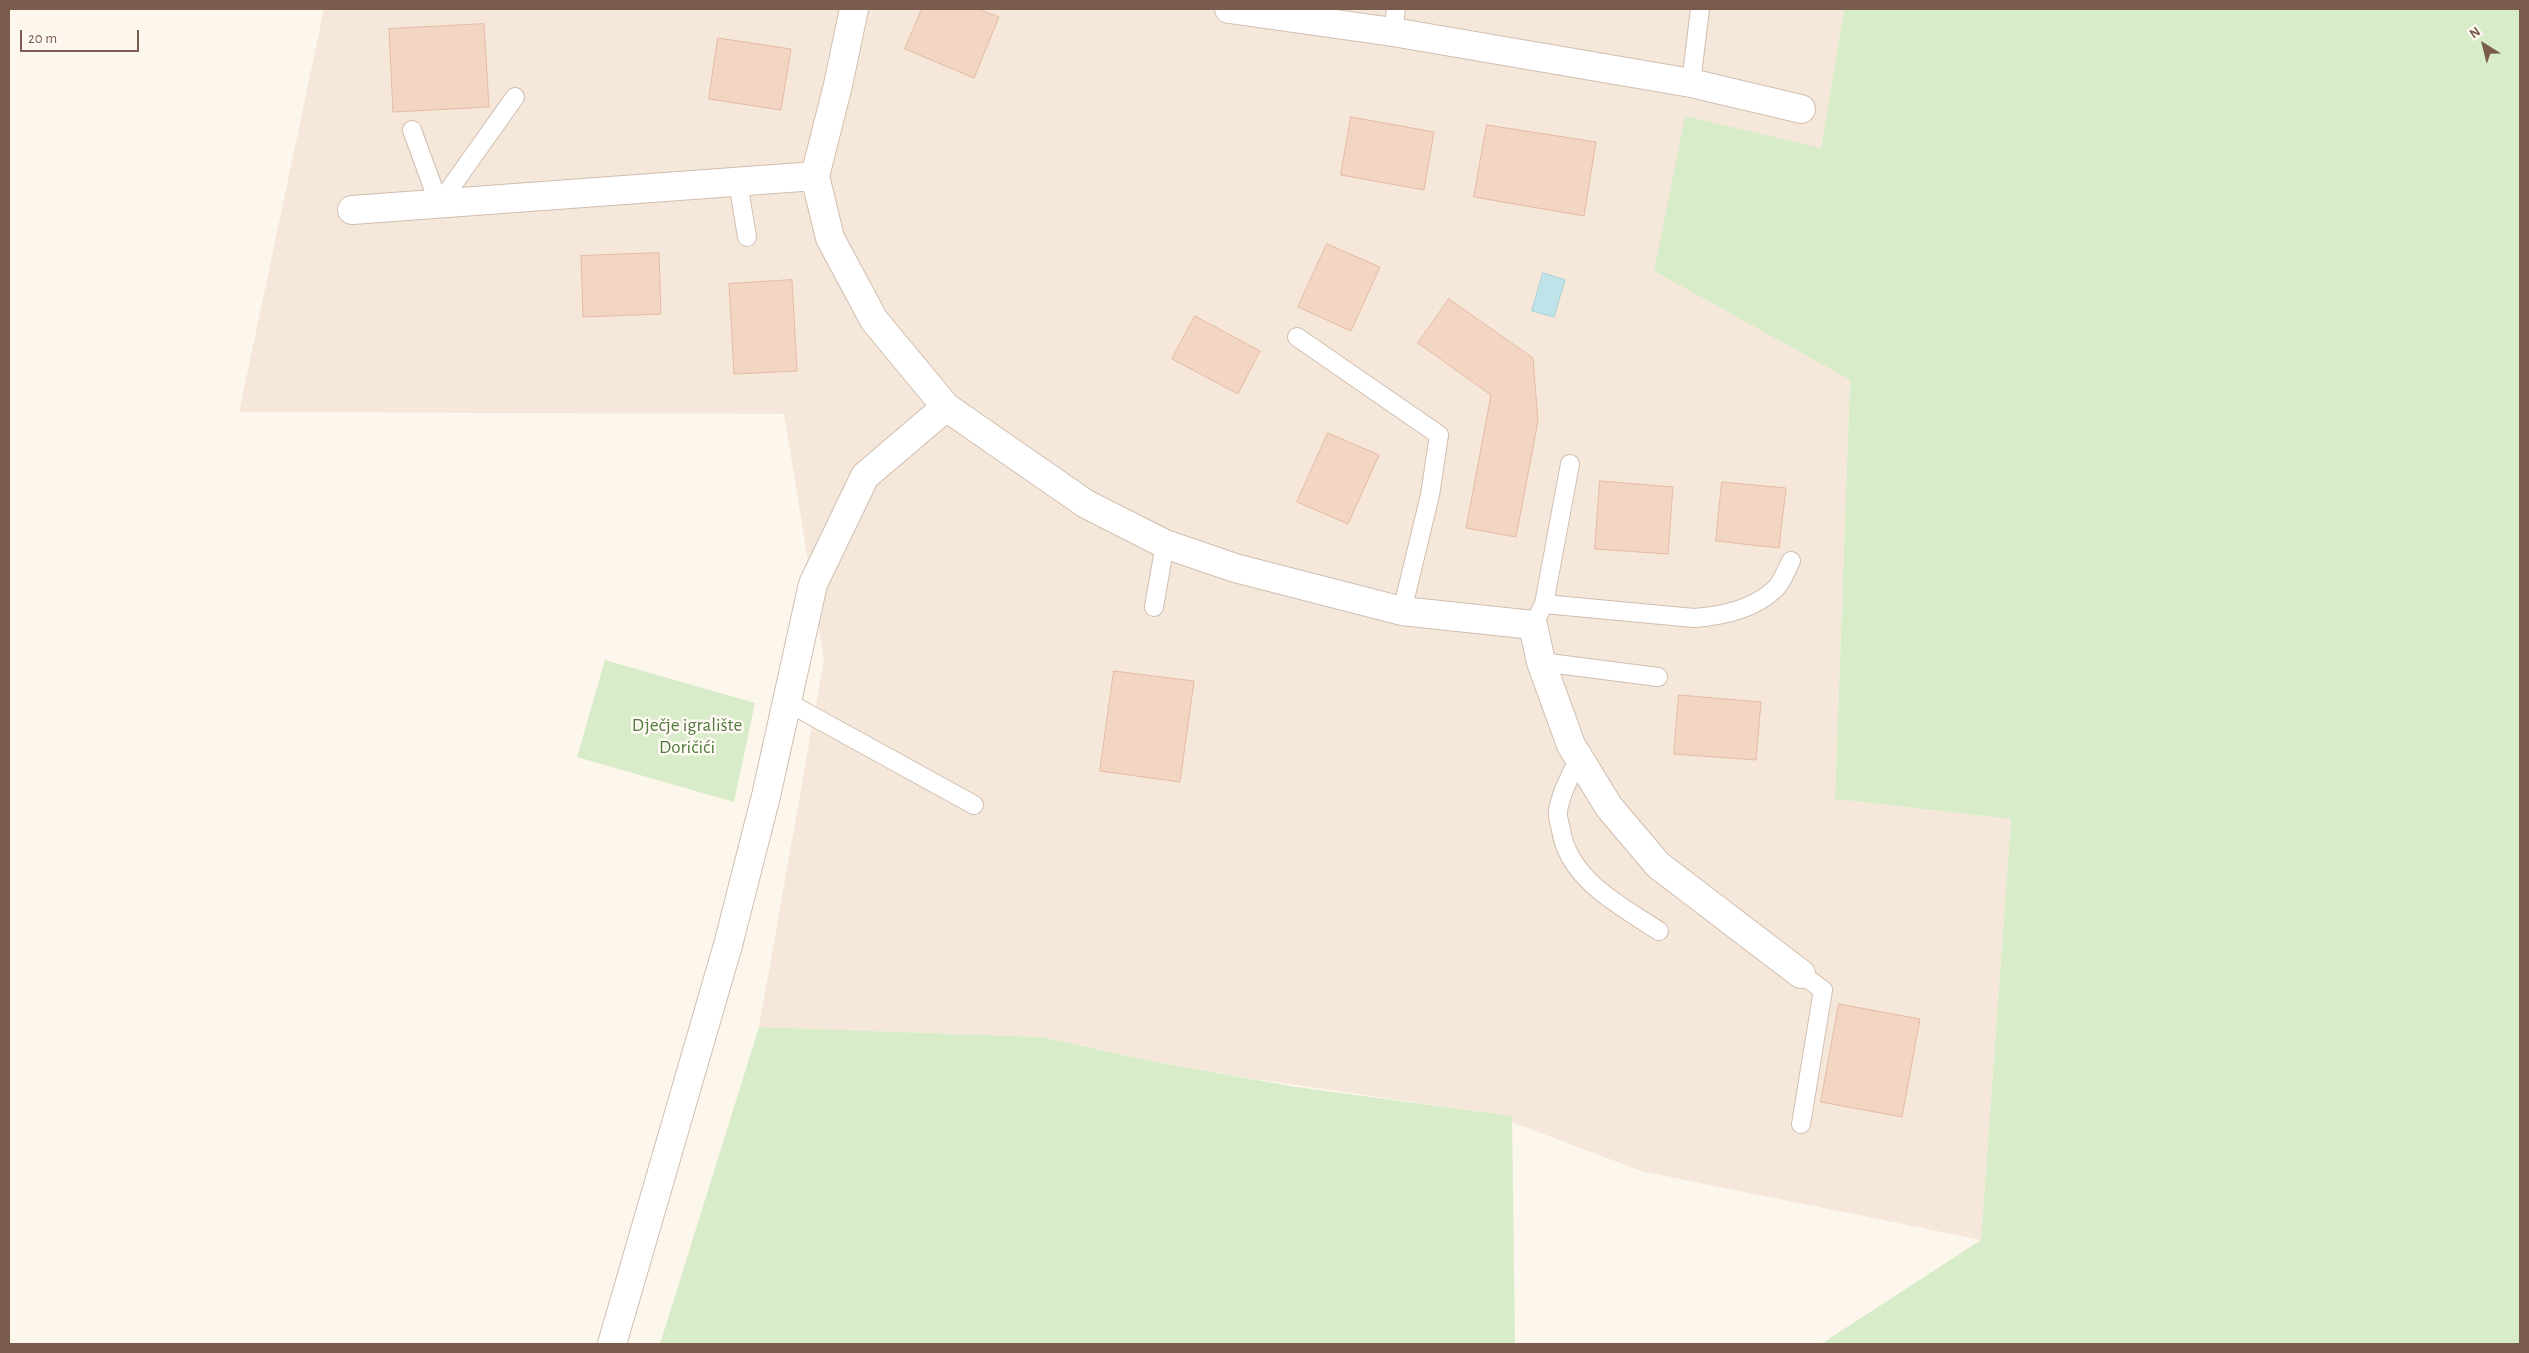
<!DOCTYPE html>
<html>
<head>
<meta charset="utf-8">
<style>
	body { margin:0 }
	#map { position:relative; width:2529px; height:1353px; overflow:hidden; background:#fdf6ec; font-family:"Alegreya Sans",sans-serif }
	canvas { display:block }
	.frame { position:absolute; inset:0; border:10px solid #7a5c4d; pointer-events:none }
	.north { position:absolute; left:2459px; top:20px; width:50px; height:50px; -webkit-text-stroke:4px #fffaf3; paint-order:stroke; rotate:324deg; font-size:14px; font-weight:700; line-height:20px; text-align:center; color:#7a5c4d }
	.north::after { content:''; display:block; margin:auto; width:18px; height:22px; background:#7a5c4d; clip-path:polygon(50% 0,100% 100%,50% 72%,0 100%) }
	.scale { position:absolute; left:20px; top:30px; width:119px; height:22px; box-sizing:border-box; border:2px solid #7a5c4d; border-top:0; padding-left:6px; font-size:15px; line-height:18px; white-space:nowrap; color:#7a5c4d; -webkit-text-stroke:4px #fffaf3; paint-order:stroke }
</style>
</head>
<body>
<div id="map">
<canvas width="2529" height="1353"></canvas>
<div class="frame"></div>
<div class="north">N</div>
<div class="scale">20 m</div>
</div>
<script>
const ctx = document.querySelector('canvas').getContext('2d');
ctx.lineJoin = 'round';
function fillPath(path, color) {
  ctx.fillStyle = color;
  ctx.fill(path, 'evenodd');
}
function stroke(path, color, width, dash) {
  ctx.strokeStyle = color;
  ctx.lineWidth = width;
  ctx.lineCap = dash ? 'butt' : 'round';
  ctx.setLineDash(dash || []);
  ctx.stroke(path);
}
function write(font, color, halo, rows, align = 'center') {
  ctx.font = font + ' "Alegreya Sans",sans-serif';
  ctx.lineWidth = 5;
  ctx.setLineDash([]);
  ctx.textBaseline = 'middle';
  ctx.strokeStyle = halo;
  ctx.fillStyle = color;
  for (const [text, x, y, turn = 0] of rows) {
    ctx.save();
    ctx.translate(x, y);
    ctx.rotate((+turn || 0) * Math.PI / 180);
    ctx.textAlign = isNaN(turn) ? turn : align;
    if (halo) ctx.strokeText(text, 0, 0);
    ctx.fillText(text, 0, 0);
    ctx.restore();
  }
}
fillPath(new Path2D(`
	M324,9H1844L1821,148L1654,271L1850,380L1835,799L2011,819L1981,1240L1641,1171L1488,1113L1248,1078L1151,1061L1042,1037L759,1027L824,659L784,414L239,412Z`), '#f5e8da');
fillPath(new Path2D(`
	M1844,9H2520V1344H1821L1981,1240L2011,819L1835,799L1850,380L1654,271L1685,116L1821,148Z
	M605,660L755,703L734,802L577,757Z
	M759,1027L1042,1037L1151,1061L1296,1087L1512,1116L1515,1344H660Z`), '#d8ecc9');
const water = new Path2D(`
	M1543,273L1565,280L1554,317L1532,311Z`);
fillPath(water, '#bfe3e8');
stroke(water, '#a5d3da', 1);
const building = new Path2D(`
	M922,9H978L999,17L974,78L905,49Z
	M484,24L489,107L393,112L389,29Z
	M718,38L791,49L781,110L709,99Z
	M1351,117L1434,132L1424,190L1341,175Z
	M1487,125L1596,142L1584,216L1474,197Z
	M1327,244L1380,267L1351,331L1298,307Z
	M659,253L661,314L583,317L581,256Z
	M792,280L797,371L734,374L729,284Z
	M1449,299L1533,358L1538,421L1516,537L1466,528L1491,395L1418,343Z
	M1195,316L1260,351L1238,394L1172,359Z
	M1328,433L1379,455L1348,524L1297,502Z
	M1600,481L1673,487L1668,554L1595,549Z
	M1722,482L1786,488L1779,548L1716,541Z
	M1114,671L1194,681L1180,782L1100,771Z
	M1679,695L1761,702L1756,760L1674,754Z
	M1839,1004L1920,1019L1902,1117L1821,1102Z`);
fillPath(building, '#f3d5c3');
stroke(building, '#e6bba3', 1);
const lane = new Path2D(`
	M1393,32L1396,9
	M1691,83L1700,9
	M412,130L439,204
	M738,182L747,237
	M439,204L515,97
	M1297,337L1439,435L1430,495L1402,611
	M1544,604L1570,464
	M1154,607L1165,544
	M1533,625L1544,604L1694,618C1722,616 1754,609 1775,589C1782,583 1786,570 1791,561
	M1541,662L1658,677
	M787,702L974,805
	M1579,758C1571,775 1561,792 1558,811C1557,817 1560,824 1561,830C1569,880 1621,906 1659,931
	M1801,974L1823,990L1801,1124`);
const street = new Path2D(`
	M854,9L838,85L815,176L830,238L874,320L946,407L1086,504L1165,544L1235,568L1402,611L1533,625L1541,662L1571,745L1609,807L1658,865L1801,974
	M1229,9L1393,32L1691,83L1801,109
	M352,210L815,176
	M612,1344L728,945L766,796L813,584L865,476L946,407`);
stroke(lane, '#d1beb0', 20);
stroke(street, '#d1beb0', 30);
stroke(lane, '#fff', 18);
stroke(street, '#fff', 28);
write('19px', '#537a41', '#fffaf3', [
	["Dječje igralište",687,725],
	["Doričići",687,747]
]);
</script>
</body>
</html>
